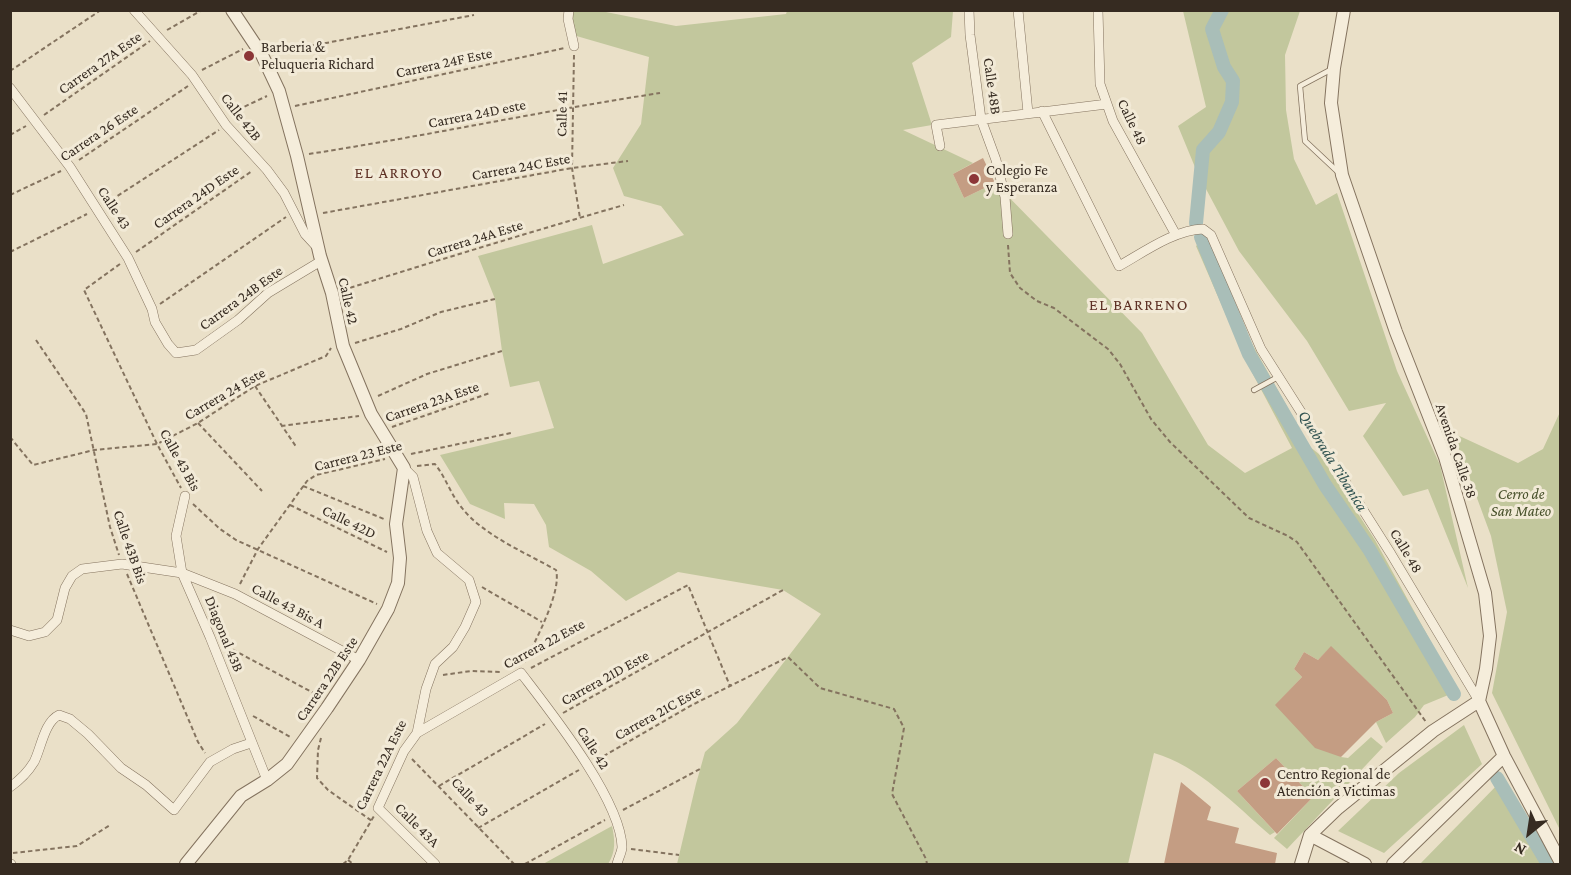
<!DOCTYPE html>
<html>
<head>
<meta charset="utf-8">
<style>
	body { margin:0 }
	#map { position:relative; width:1571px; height:875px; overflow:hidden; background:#eae0c8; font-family:"Crimson Pro",serif }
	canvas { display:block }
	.frame { position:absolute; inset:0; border:12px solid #362b21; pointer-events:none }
	.north { position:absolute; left:1499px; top:803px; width:60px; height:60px; -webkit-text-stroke:4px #f2ead7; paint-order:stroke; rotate:210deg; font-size:16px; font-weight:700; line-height:24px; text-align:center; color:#362b21 }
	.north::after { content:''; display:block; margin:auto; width:21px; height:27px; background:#362b21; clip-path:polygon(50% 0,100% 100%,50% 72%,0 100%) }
</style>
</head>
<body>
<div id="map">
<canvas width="1571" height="875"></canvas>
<div class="frame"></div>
<div class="north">N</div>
</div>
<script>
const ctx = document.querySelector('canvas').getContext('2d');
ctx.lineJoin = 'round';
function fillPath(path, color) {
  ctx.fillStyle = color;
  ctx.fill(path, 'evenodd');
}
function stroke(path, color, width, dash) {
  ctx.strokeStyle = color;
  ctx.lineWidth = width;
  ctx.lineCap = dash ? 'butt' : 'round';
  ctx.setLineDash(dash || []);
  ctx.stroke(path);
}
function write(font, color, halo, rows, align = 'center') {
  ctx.font = font + ' "Crimson Pro",serif';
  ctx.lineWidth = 6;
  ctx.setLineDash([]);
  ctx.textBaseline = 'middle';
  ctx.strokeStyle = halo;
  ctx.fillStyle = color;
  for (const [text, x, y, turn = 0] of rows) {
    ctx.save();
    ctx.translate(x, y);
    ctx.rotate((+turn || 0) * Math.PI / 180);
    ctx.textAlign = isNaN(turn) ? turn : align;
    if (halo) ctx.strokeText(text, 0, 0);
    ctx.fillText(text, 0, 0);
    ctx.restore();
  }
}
fillPath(new Path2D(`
	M573,11H601L676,26L786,14L787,11H953L951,37L912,63L932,125L903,130L973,163L953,174L964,198L995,183L1142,333L1208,445L1245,473L1292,448L1246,361L1196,246L1205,238L1237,317L1309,446L1320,455L1375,540L1458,691L1424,705L1415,717L1386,743L1376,722L1393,713L1387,700L1331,647L1318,660L1304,652L1294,669L1302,677L1276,705L1341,757L1348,758L1371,737L1383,747L1287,849L1274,838L1313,797L1276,758L1237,791L1275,832L1270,835C1235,805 1199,766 1154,753L1128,864H677L696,784L705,752L737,723L821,614L783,590L678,572L626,601L591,571L549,547L546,525L534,504L504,503L505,519L470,504L440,455L554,428L539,381L510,387L502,351L495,299L478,256L592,225L603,264L684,235L661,206L624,196L613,168L641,124L649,57L573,35Z
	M1183,11H1300L1285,55L1286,110L1294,159L1316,205L1337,193L1397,371L1440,465L1468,588L1428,489L1403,496L1363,436L1386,403L1349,411L1307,341L1239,251L1197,172L1178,126L1206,107Z
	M1560,412V830L1492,693L1507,612L1491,536L1453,433L1518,463L1543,449Z
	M1464,725L1482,764L1384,853L1338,831L1399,773Z
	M1502,780L1550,864H1420Z
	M612,826C615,840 616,852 608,864H543Z`), '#c2c79d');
stroke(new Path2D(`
	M1196,223L1203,150L1219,132L1232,102L1233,81L1224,67L1212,29L1222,10
	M1201,237L1249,354L1325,485L1369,549L1454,694
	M1497,778L1548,864`), '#a9beb8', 14);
fillPath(new Path2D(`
	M983,158L995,183L964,198L953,174Z
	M1331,646L1387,700L1393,713L1376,722L1341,757L1315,748L1275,705L1302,677L1294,669L1304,652L1318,660Z
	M1276,758L1313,797L1277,834L1237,791Z
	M1181,782L1211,807L1207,820L1239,828L1235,843L1277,853L1275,864H1164Z`), '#c49d83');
const service = new Path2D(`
	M1332,69L1300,86L1305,141L1337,171
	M1254,390L1278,377`);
const minor = new Path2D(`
	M134,10L192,75L226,125L267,170L284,193L305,234L317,247
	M569,10L568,19L574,46
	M969,10L970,35L981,119L996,160L1005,197L1008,234
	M1018,10L1028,113
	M1098,10L1100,84L1113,121L1176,235
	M10,88L70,167L128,258L152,309L155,322L168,344L176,353L196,350L238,320L268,293L321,261
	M1042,111L1119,266C1144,252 1174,230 1203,229L1211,235L1261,349L1391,554L1479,701
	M940,146L936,125L1107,104
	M404,468L413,477L427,531L437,553L469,580L476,602L465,627L453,647L435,664L426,689L417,733L404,751L378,808L435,864
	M185,496L176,536L182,573L210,637L267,780
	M10,630L29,636L45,632L57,620L65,588L72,576L82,569L122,564L182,573L235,594L359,660
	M417,733L521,673C550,711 621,800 622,847C622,852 618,859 617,864
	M10,787C20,780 28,772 34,762C41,749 44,722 59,715L70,719L88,734L121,768L146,785L174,810L210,762L233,749L251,743
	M10,864H11`);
const tertiary = new Path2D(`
	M1479,701L1504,756L1560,861
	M1310,835L1365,864
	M186,864L241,796L267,780L287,764L327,708L359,660L388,609L398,583L400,558L396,524L404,468L371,414L343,346L332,293L320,256L297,156L279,91L262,55L232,10
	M1301,864L1310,835L1338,808L1433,731L1479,701L1486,669L1490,636L1485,593L1445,457L1396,332L1342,175L1331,103L1334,68L1344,10
	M1393,864L1504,756`);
stroke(service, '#84735f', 6);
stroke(minor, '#84735f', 10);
stroke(tertiary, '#84735f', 14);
stroke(new Path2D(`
	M167,30L202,10
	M273,53L474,15
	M574,55L572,168L580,218
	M202,70L243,49
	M10,71L101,10
	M295,106L565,48
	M231,113L267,96
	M44,115L150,41
	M10,135L26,126
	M309,154C426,136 542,111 660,93
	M79,160L188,86
	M10,195L61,171
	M105,204L219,130
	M323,213L572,168L628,161
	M1008,245L1010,273L1020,288L1037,301L1054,308L1108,349L1120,364L1151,419L1170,442L1249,518L1288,536L1297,542L1426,722
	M10,252L87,214
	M136,252L252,171
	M120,264L84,290L157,444L181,488
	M343,290C436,261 530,232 624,205
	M160,304L286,217
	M36,340L86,414L110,527L119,555
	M355,343L401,329L441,312L495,299
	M255,386L297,448
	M378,396L427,374L502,351
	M198,423L262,491
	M281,426L359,416
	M392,427L490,393
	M10,437L33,465L94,450L157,444L198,423L255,386L326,356L331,348
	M411,454L511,433
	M417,466L435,464C446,478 451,495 462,508C483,535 526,553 556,570C562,592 535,641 525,662
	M303,486L384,519
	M193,504L220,529L236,540L377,604
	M290,505L387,552
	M127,574L198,742L205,753
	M240,584L258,549L307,481L316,475L385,459
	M482,587L542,622
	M226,646L321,697
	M531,668L688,585L730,686
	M443,675L471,671L500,672
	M563,713L783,590
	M253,716L292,738
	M321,738L318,750L317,778L328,790L372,821
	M412,759L514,864
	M597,760L692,705L788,657L820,688L894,709L904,728L892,794L926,859L927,864
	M439,786L545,724
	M623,810L700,769
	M478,828L579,770
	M631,849L679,855
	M13,853L77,846L110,825
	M348,860L353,864
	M343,864L348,860L374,816
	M525,864L605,820`), '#84735f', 2, [4.5, 3]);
stroke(service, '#f5eddb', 4.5);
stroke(minor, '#f5eddb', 9);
stroke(tertiary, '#f5eddb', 12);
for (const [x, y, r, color] of [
	[249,56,6,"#8c3637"],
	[974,179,6,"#8c3637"],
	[1265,783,6,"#8c3637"]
]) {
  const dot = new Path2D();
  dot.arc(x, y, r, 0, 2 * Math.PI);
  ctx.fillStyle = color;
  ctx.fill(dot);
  stroke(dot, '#f2ead7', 2);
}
write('15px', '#362b21', '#f2ead7', [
	["Barberia &",261,47],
	["Peluqueria Richard",261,64],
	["Colegio Fe",986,170],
	["y Esperanza",986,187],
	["Centro Regional de",1277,774],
	["Atención a Victimas",1277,791]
], 'left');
write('15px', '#362b21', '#f2ead7', [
	["Carrera 27A Este",100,63,-35],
	["Carrera 24F Este",444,63,-12],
	["Calle 48B",992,86,82],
	["Carrera 24D este",477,114,-11],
	["Calle 41",562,114,-89],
	["Calle 42B",241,117,52],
	["Calle 48",1132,122,64],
	["Carrera 26 Este",99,133,-34],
	["Carrera 24C Este",521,167,-10],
	["Carrera 24D Este",196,197,-35],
	["Calle 43",114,208,57],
	["Carrera 24A Este",475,239,-17],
	["Carrera 24B Este",241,298,-36],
	["Calle 42",348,301,77],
	["Carrera 24 Este",225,394,-30],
	["Carrera 23A Este",432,402,-19],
	["Avenida Calle 38",1456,451,71],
	["Carrera 23 Este",358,456,-14],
	["Calle 43 Bis",180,460,61],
	["Calle 42D",349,522,26],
	["Calle 43B Bis",130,547,71],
	["Calle 48",1406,551,59],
	["Calle 43 Bis A",288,606,28],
	["Diagonal 43B",224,634,68],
	["Carrera 22 Este",544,644,-28],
	["Carrera 21D Este",605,678,-29],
	["Carrera 22B Este",327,679,-56],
	["Carrera 21C Este",658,713,-29],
	["Calle 42",593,748,58],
	["Carrera 22A Este",381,765,-64],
	["Calle 43",470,797,47],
	["Calle 43A",417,825,45]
]);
write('italic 15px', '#47502a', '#f2ead7', [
	["Cerro de",1521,494],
	["San Mateo",1521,511]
]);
ctx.letterSpacing = '1.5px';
write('16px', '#5e3125', '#f2ead7', [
	["EL ARROYO",399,173],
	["EL BARRENO",1139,305]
]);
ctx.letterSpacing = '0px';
write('italic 16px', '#325452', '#f2ead7', [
	["Quebrada Tibaníca",1333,461,58]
]);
</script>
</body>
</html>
